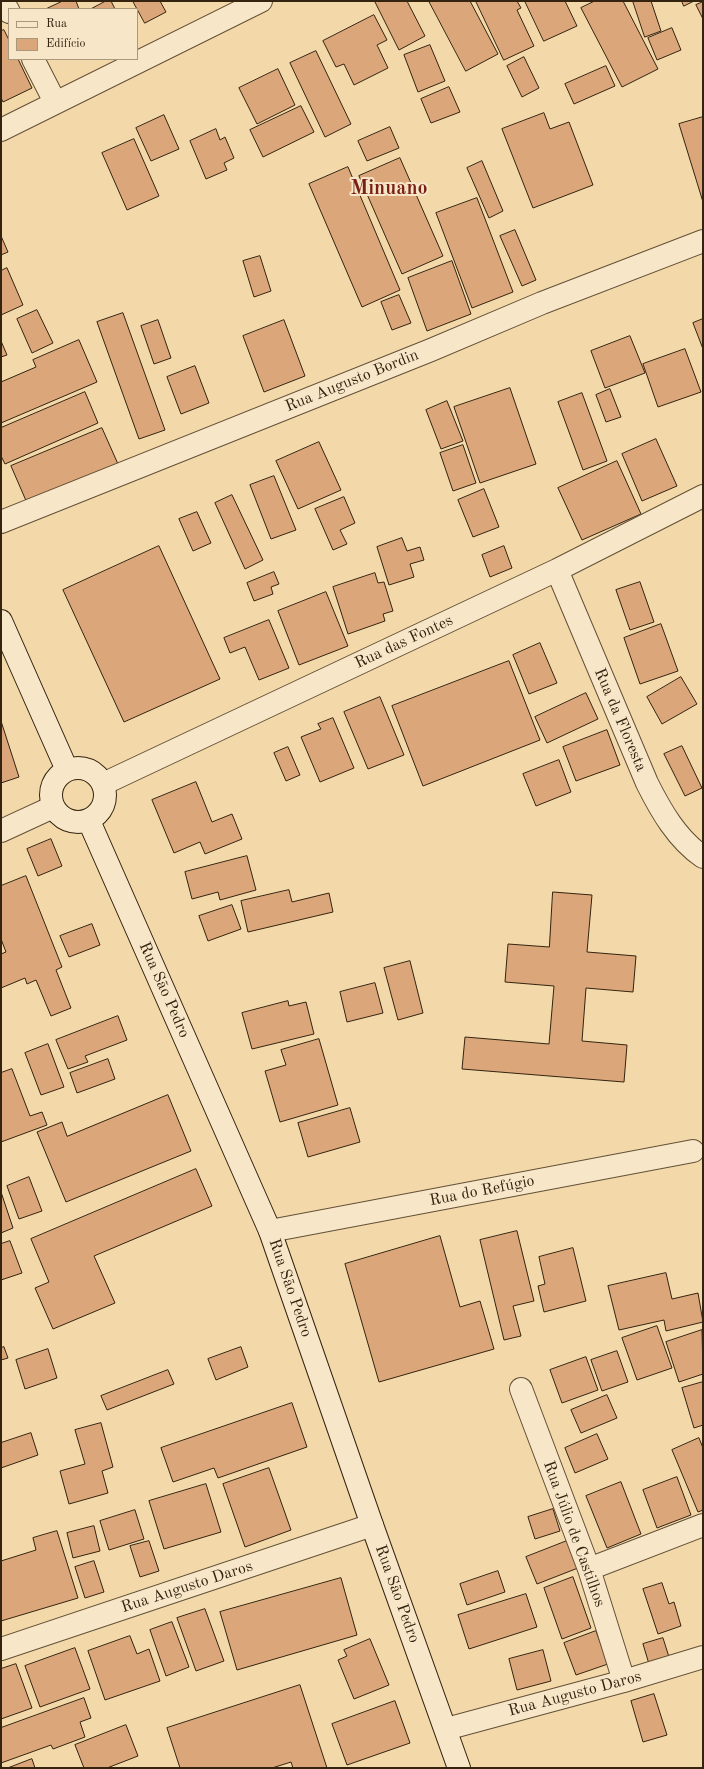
<!DOCTYPE html>
<html>
<head>
<meta charset="utf-8">
<style>
	body { margin:0 }
	#map { position:relative; width:704px; height:1769px; overflow:hidden; background:#f3d9aa; font-family:"Old Standard TT",serif }
	canvas { display:block }
	.frame { position:absolute; inset:0; border:2px solid #33230f; pointer-events:none }
	.legend { position:absolute; left:8px; top:8px; width:130px; height:52px; box-sizing:border-box; background:#f7e6c8; border:1px solid #a9987e; margin:0; padding:5px 7px; list-style:none; font-size:12px; color:#33230f }
	.legend li { display:flex; align-items:center; gap:8px; height:20px }
	.legend b { width:20px; border:1px solid #a9987e }
</style>
</head>
<body>
<div id="map">
<canvas width="704" height="1769"></canvas>
<div class="frame"></div>
<ul class="legend">
<li><b style="height:5px;background:#f7e6c8"></b>Rua</li>
<li><b style="height:11px;background:#dca67b"></b>Edifício</li>
</ul>
</div>
<script>
const ctx = document.querySelector('canvas').getContext('2d');
ctx.lineJoin = 'round';
function fillPath(path, color) {
  ctx.fillStyle = color;
  ctx.fill(path, 'evenodd');
}
function stroke(path, color, width, dash) {
  ctx.strokeStyle = color;
  ctx.lineWidth = width;
  ctx.lineCap = dash ? 'butt' : 'round';
  ctx.setLineDash(dash || []);
  ctx.stroke(path);
}
function write(font, color, halo, rows, align = 'center') {
  ctx.font = font + ' "Old Standard TT",serif';
  ctx.lineWidth = 4;
  ctx.setLineDash([]);
  ctx.textBaseline = 'middle';
  ctx.strokeStyle = halo;
  ctx.fillStyle = color;
  for (const [text, x, y, turn = 0] of rows) {
    ctx.save();
    ctx.translate(x, y);
    ctx.rotate((+turn || 0) * Math.PI / 180);
    ctx.textAlign = isNaN(turn) ? turn : align;
    if (halo) ctx.strokeText(text, 0, 0);
    ctx.fillText(text, 0, 0);
    ctx.restore();
  }
}
const building = new Path2D(`
	M63,1H76L79,9H46Z
	M106,1H111L115,9H91Z
	M133,1H160L166,12L145,23Z
	M377,1H407L425,36L399,50L375,2Z
	M429,1H470L498,54L466,71Z
	M476,1H517L521,8L517,10L534,46L504,60Z
	M525,1H565L577,26L544,41Z
	M595,1H623L658,69L622,87L581,8Z
	M633,1H651L661,31L645,37Z
	M682,1H694L684,6Z
	M703,2V19L696,5Z
	M374,15L387,40L377,45L388,68L354,85L344,64L336,67L323,41Z
	M672,28L681,50L657,60L648,38Z
	M4,30L9,40V59H18L32,88L3,102L1,98V31Z
	M430,45L445,81L418,92L404,55Z
	M316,51L351,124L325,137L290,63Z
	M524,57L539,88L522,97L507,66Z
	M606,66L615,86L574,104L565,84Z
	M278,69L295,105L257,124L239,88Z
	M449,87L460,112L431,123L421,99Z
	M301,106L314,132L263,157L250,130Z
	M544,113L550,129L569,122L593,185L533,208L502,129Z
	M164,115L179,149L151,161L136,128Z
	M703,117V202L679,124Z
	M390,127L399,148L367,161L358,141Z
	M216,129L220,140L225,137L234,158L224,163L227,170L206,179L190,141Z
	M134,139L159,196L127,210L102,153Z
	M400,158L443,256L402,274L359,176Z
	M482,161L503,211L489,218L467,168Z
	M348,167L400,290L362,307L309,184Z
	M477,198L513,292L472,308L436,213Z
	M515,230L536,280L522,286L500,236Z
	M1,236L8,252L1,255Z
	M260,256L271,291L254,297L243,261Z
	M452,261L471,314L427,331L408,278Z
	M7,268L23,305L1,315V271Z
	M399,295L411,323L392,330L381,302Z
	M37,310L53,343L32,353L17,319Z
	M123,313L165,430L139,439L97,322Z
	M703,319V349L693,323Z
	M158,320L171,358L154,364L141,326Z
	M284,320L305,376L264,392L243,336Z
	M630,336L645,373L605,388L591,351Z
	M79,340L97,382L1,423V382L36,367L33,360Z
	M1,341L7,355L1,357Z
	M685,349L701,392L658,407L643,364Z
	M195,366L209,403L181,414L167,377Z
	M510,388L536,464L480,483L454,407Z
	M610,389L621,417L606,422L596,395Z
	M85,392L98,423L5,464L1,456V428Z
	M582,393L607,461L583,470L558,402Z
	M447,401L463,441L441,449L426,410Z
	M102,428L118,464L27,503L11,466Z
	M656,439L677,486L642,501L622,454Z
	M319,442L341,490L298,509L276,461Z
	M463,445L476,483L453,491L440,453Z
	M617,461L641,514L582,540L558,488Z
	M274,476L296,530L271,539L250,485Z
	M484,489L499,527L473,537L458,500Z
	M232,495L263,560L245,569L215,503Z
	M344,497L355,523L340,530L347,544L333,550L315,509Z
	M197,512L211,543L193,551L179,519Z
	M402,538L407,551L420,547L424,560L410,564L414,577L389,585L377,547Z
	M159,546L220,679L124,722L63,590Z
	M504,546L512,568L490,577L482,555Z
	M274,572L279,584L271,587L273,594L254,601L247,583Z
	M375,573L378,583L384,582L393,611L383,614L385,621L348,634L333,587Z
	M640,582L654,622L630,630L616,590Z
	M326,592L348,646L299,665L278,611Z
	M269,620L289,668L259,680L245,647L230,653L224,638Z
	M661,624L678,671L640,684L624,638Z
	M540,643L557,683L529,694L513,655Z
	M509,661L540,740L423,786L392,706Z
	M681,677L697,704L662,724L647,697Z
	M586,693L598,719L547,743L535,717Z
	M380,697L404,755L368,769L344,712Z
	M333,718L354,768L320,782L301,737L321,729L318,724Z
	M1,721L19,777L1,783Z
	M607,730L620,765L576,781L563,747Z
	M682,746L702,788L685,796L664,754Z
	M288,747L300,775L286,781L274,753Z
	M559,760L571,792L536,806L523,774Z
	M196,782L212,822L232,814L242,839L205,854L200,842L174,853L152,800Z
	M51,839L62,866L38,876L27,849Z
	M247,856L256,890L220,900L218,892L192,899L185,872Z
	M26,876L62,967L56,970L71,1008L51,1016L36,980L27,984L25,978L1,988V954L6,952L1,939V886Z
	M289,890L292,902L329,893L333,912L248,932L241,901Z
	M553,892L592,895L587,952L636,956L633,992L586,988L582,1041L627,1045L624,1082L462,1069L465,1037L549,1044L554,986L505,982L508,944L549,947Z
	M232,905L241,929L208,941L199,916Z
	M92,924L100,945L69,957L60,936Z
	M410,961L423,1013L398,1020L384,968Z
	M375,983L383,1013L347,1022L340,992Z
	M288,1001L289,1006L306,1002L314,1034L252,1049L242,1013Z
	M118,1016L127,1040L85,1056L88,1062L68,1069L56,1040Z
	M319,1039L338,1105L280,1122L265,1071L286,1065L281,1050Z
	M48,1044L64,1087L41,1095L25,1053Z
	M108,1059L115,1079L77,1093L70,1073Z
	M12,1069L30,1116L42,1112L47,1125L1,1142V1073Z
	M168,1095L191,1151L66,1202L37,1132L62,1122L67,1136Z
	M350,1108L360,1142L308,1157L298,1123Z
	M196,1169L212,1206L94,1256L115,1303L53,1329L35,1288L49,1282L31,1239Z
	M29,1177L42,1211L19,1219L7,1186Z
	M1,1192L13,1228L1,1233Z
	M517,1231L534,1301L513,1306L521,1336L504,1340L480,1240Z
	M440,1236L460,1307L480,1301L494,1349L379,1382L345,1264Z
	M10,1241L22,1273L1,1280V1244Z
	M573,1248L586,1301L544,1312L538,1286L545,1284L539,1257Z
	M666,1273L672,1299L698,1293L703,1322L666,1331L664,1320L619,1330L608,1286Z
	M657,1326L672,1368L637,1380L622,1338Z
	M702,1330L703,1374L679,1382L666,1342Z
	M4,1347L8,1358L1,1360V1348Z
	M241,1347L248,1367L216,1380L208,1359Z
	M48,1349L57,1378L25,1389L16,1360Z
	M617,1351L628,1382L602,1391L591,1360Z
	M586,1357L598,1390L562,1403L550,1370Z
	M168,1370L174,1384L107,1410L101,1396Z
	M703,1382V1425L694,1428L682,1388Z
	M607,1395L617,1418L581,1433L571,1410Z
	M292,1403L307,1447L218,1478L214,1468L173,1482L161,1448Z
	M101,1423L113,1467L102,1471L108,1493L69,1504L60,1471L85,1464L75,1430Z
	M31,1433L38,1455L1,1468V1443Z
	M597,1434L608,1459L575,1473L565,1448Z
	M699,1438L703,1448V1510L698,1512L672,1450Z
	M269,1468L291,1530L245,1547L223,1484Z
	M677,1477L691,1515L657,1528L643,1490Z
	M621,1482L641,1534L607,1548L586,1496Z
	M206,1484L221,1532L164,1549L149,1501Z
	M553,1509L560,1531L535,1539L528,1517Z
	M135,1510L144,1539L109,1550L100,1521Z
	M94,1526L100,1551L73,1558L67,1533Z
	M57,1531L78,1598L1,1621V1561L36,1550L33,1538Z
	M149,1541L159,1571L140,1577L130,1546Z
	M567,1541L578,1568L537,1584L526,1557Z
	M94,1561L104,1592L85,1598L75,1567Z
	M498,1571L505,1592L467,1605L460,1584Z
	M573,1577L591,1628L562,1639L544,1588Z
	M341,1578L357,1635L237,1670L220,1612Z
	M662,1583L669,1604L674,1602L681,1626L658,1634L643,1589Z
	M526,1594L537,1627L469,1649L458,1615Z
	M205,1609L224,1661L196,1671L177,1618Z
	M172,1622L189,1667L166,1676L150,1630Z
	M596,1631L608,1664L576,1675L564,1643Z
	M130,1636L137,1654L149,1649L160,1681L105,1700L88,1651Z
	M663,1638L669,1657L649,1664L643,1644Z
	M370,1639L389,1685L354,1699L338,1660L347,1656L344,1650Z
	M75,1648L90,1689L40,1707L25,1666Z
	M543,1650L551,1681L517,1690L509,1659Z
	M16,1664L32,1708L1,1719V1669Z
	M300,1685L327,1768H293L291,1762L272,1768H180L167,1728Z
	M654,1694L667,1735L643,1742L631,1701Z
	M84,1698L91,1718L80,1722L85,1737L53,1749L51,1745L1,1763V1728Z
	M395,1701L410,1743L347,1765L332,1724Z
	M126,1725L138,1756L107,1768H84L75,1745Z
	M32,1759L35,1768H8Z`);
fillPath(building, '#dca67b');
stroke(building, '#33230f', 1);
const minor = new Path2D(`
	M3,1L9,12
	M33,59L55,102
	M557,570L647,783C661,811 677,839 703,857
	M103,784L557,570L703,496
	M270,1231L693,1151
	M521,1389L589,1569L624,1681
	M589,1569L703,1525
	M1,1649L372,1525
	M446,1729L624,1681L703,1657`);
const tertiary = new Path2D(`
	M1,130L261,1
	M1,522L431,350L542,303L703,241
	M1,831L53,807`);
const secondary = new Path2D(`
	M1,621L67,770
	M51 795a27 27 0 1 1 54 0a27 27 0 1 1-54 0Z
	M89,821L270,1231L372,1525L459,1768`);
stroke(minor, '#635036', 24);
stroke(tertiary, '#635036', 24);
stroke(secondary, '#33230f', 24);
stroke(minor, '#f7e6c8', 22);
stroke(tertiary, '#f7e6c8', 22);
stroke(secondary, '#f7e6c8', 22);
write('16px', '#33230f', '#f7e6c8', [
	["Rua Augusto Bordin",352,381,-22],
	["Rua das Fontes",404,642,-25],
	["Rua da Floresta",620,720,67],
	["Rua São Pedro",164,990,66],
	["Rua do Refúgio",482,1191,-11],
	["Rua São Pedro",290,1288,71],
	["Rua Júlio de Castilhos",574,1534,70],
	["Rua Augusto Daros",187,1587,-18],
	["Rua São Pedro",397,1594,70],
	["Rua Augusto Daros",575,1694,-15]
]);
write('bold 20px', '#7a1f14', '#f7e6c8', [
	["Minuano",389,189]
]);
</script>
</body>
</html>
